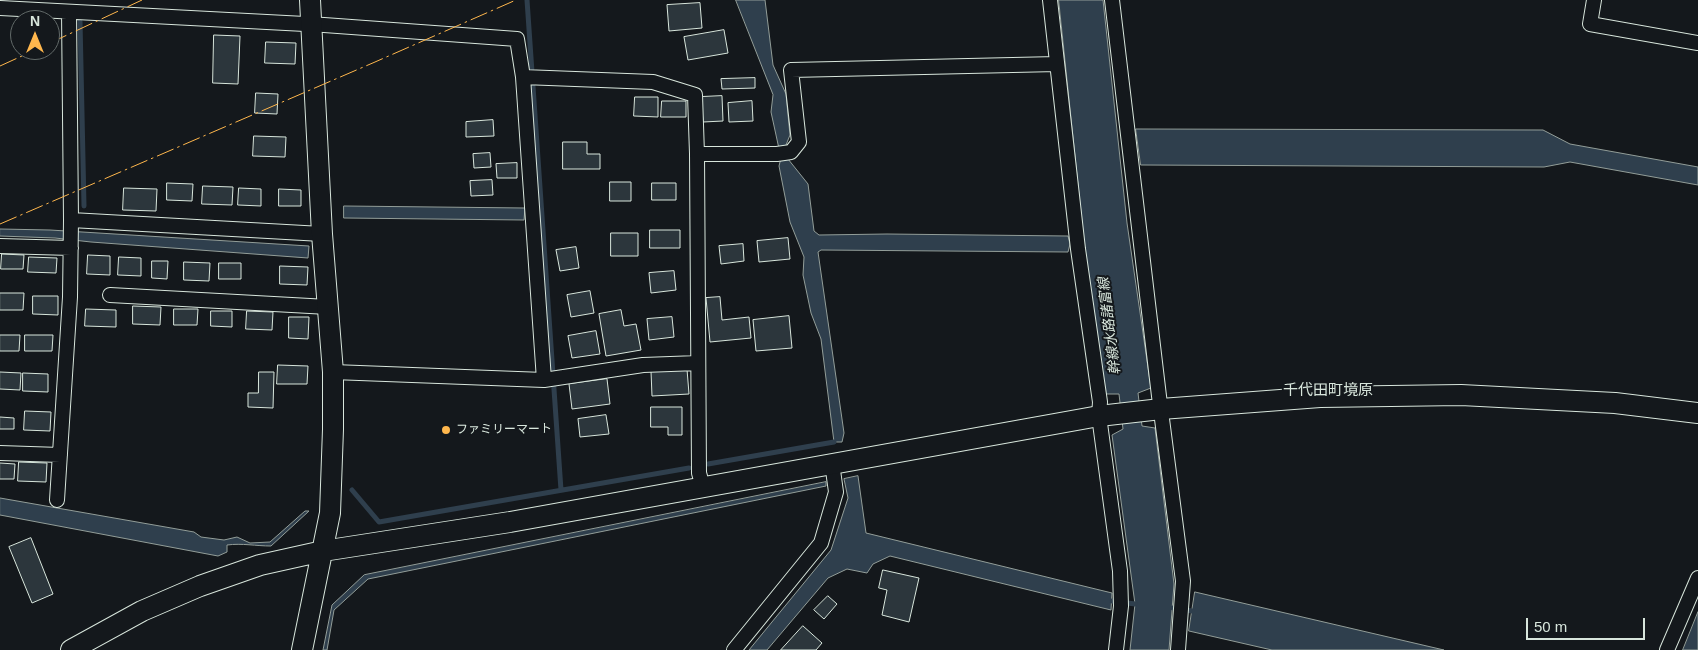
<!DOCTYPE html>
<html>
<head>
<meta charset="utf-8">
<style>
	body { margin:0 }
	#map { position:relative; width:1698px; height:650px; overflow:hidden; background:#14181c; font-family:Arial,sans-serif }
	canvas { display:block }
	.north { position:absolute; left:10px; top:10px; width:50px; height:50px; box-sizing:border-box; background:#14181c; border:1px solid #626a69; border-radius:50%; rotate:0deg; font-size:14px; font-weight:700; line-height:20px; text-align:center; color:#d8e6dc }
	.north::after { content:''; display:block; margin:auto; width:18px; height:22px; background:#ffb74d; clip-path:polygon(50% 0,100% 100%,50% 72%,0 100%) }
	.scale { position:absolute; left:1526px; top:618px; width:119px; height:22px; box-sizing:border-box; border:2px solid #d8e6dc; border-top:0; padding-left:6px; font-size:15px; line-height:18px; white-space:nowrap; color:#d8e6dc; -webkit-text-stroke:4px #14181c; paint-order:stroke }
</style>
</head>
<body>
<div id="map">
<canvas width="1698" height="650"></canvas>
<div class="north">N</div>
<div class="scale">50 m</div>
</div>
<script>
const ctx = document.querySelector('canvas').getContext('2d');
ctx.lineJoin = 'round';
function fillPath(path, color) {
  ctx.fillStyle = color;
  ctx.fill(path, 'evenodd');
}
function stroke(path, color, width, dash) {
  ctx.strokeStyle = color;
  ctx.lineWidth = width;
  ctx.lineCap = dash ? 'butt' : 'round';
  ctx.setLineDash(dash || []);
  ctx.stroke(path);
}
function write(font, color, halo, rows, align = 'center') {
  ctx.font = font + ' Arial,"Noto Sans JP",sans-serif';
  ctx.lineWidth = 4;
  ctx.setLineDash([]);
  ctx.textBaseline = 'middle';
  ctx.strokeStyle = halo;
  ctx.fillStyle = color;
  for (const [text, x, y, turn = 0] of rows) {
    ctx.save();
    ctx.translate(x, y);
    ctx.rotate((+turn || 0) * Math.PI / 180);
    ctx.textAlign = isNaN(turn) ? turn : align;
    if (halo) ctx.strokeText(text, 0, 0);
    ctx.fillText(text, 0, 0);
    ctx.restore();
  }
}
const water = new Path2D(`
	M736,0H765L773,65L786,94L790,135L786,145L788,159L808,184L814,231L819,235L887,234L1068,236L1070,244L1068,252L821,250L818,252L844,433L842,442H834L821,339L811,313L803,275L804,257L790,222L779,166L781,158L771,112L773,95Z
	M1059,0H1103L1127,223L1151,388L1138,393L1142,426L1155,428L1174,584L1169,650H1130L1135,604L1112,435L1123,429L1119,394H1104L1084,242Z
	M1136,129L1543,130L1570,144L1698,167V185L1570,162L1544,167L1141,165Z
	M344,206L525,208L524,220L344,218Z
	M0,229L50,230L309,246L308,258L91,242L55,238L0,236Z
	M858,476L866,533L1112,593L1111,610L890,556L873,564L867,573L847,569L828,578L767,650H749L831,550L848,498L844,479Z
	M826,482V486L368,579L334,610L327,650H323L332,605L364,575Z
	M0,498L194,532L201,537L224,540L237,537L250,543L270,542L305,511H309L271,546C256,546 242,543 227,545V552L218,556L0,515Z
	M1195,592L1444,650H1272L1189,631Z
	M1698,612V650H1683Z`);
fillPath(water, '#2f3f4d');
stroke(water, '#939e99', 1);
stroke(new Path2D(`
	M527,0L561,490
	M80,21L84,206
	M708,464L834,442
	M352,490L379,522L689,468
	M1112,601L1135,604
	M1173,608L1192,611`), '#2f3f4d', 5);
const building = new Path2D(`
	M700,3L702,28L669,31L667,5Z
	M724,30L728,53L688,60L684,37Z
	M214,35L240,36L238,84L213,83Z
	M266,42L296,43L295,64L265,63Z
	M755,78V88L722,89L721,79Z
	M256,93L278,94L277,114L255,113Z
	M722,96L723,121L703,122L701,97Z
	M635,97H658V117L634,116Z
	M662,101H686V117H661Z
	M752,101L753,121L729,122L728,103Z
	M493,120L494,136L466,137V122Z
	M254,136L286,137L285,157L253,156Z
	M563,142H587V154H600V169H563Z
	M490,153L491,167L474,168L473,154Z
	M517,163V178H497L496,164Z
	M492,180L493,195L471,196L470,181Z
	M610,182H631V201H610Z
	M167,183L193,184L192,201L167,200Z
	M652,183H676V200H652Z
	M203,186L233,187L232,205L202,204Z
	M124,188L157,189L156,211L123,210Z
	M239,188L261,189V206L238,205Z
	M279,189L301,190V206H279Z
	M650,230H680V248H650Z
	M611,233H638V256H611Z
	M788,238L790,259L759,262L757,241Z
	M743,244L744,261L721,264L719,246Z
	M576,247L579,268L560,271L556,250Z
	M2,254L24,255L23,269H1Z
	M88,255L110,256V275L87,274Z
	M29,257L57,258L56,273L28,272Z
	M119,257L141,258V276L118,275Z
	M152,261H168L167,279L152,278Z
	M184,262L210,263L209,281L184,280Z
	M219,263H241V279H219Z
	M280,266L308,267L307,285L280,284Z
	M674,271L676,290L651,293L649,273Z
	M590,291L594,313L571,317L567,295Z
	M0,293H24L23,310H0Z
	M33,296H58V315L33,314Z
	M720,297L722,320L749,317L751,338L710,342L706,298Z
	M133,306L161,307L160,325L133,324Z
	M86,309L116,310V327L85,326Z
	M174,309H198L197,325H174Z
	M621,310L624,326L636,324L641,350L606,356L599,314Z
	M211,311H232V327L211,326Z
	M247,311L273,312L272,330L246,329Z
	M789,316L792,348L756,351L753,320Z
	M289,317H309L308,339L289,338Z
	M672,317L674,337L649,340L647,319Z
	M596,331L600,354L572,358L568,336Z
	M0,335H20L19,351H0Z
	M25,335H53L52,351H25Z
	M278,365L308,366L307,384H277Z
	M687,369L689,394L652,396L651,371Z
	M0,372L21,373L20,390L0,389Z
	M259,372H274L273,408L248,407V393H258Z
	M23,373L48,374V392L23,391Z
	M607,379L610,404L572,409L569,384Z
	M651,407H682V435H668V427H651Z
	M25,411L51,412L50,431L24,430Z
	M606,415L609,434L580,437L578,419Z
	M0,417L14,418V429H0Z
	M19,462L47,463L46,482L18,481Z
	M0,463L15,464L14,479H0Z
	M31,538L53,594L32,603L9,547Z
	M883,570L919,578L909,622L882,615L887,590L879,588Z
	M828,596L837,604L824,619L814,610Z
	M803,626L822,643L816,650H781Z`);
fillPath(building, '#2c363c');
stroke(building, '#d8e6dc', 1);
const street = new Path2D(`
	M1050,0L1078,249L1100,402L1099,416L1120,571L1121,606L1116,650
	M1112,0L1159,396L1183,581L1178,650
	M1594,0L1590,24L1698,43
	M0,8L324,25L517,39L523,77L544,380
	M69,12L71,220
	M523,77L653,82L695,95L697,154L699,473L703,487
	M697,154H777L791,152L799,142L791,70L1057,64
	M0,246L71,248
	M110,295L328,307
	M333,372L544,380L643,365L698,363
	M0,453L60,455
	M57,500L70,297L71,220L322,234
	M734,650L821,543L836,492L832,463
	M1667,650L1698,578`);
const secondary = new Path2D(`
	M71,650L142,611L200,586L260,565L323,551L510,522L1099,416L1161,409L1320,397L1461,395L1615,403L1698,413
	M302,650L330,513L333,429V372L322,234L310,0`);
stroke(street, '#d8e6dc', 16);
stroke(secondary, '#d8e6dc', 22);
stroke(street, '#14181c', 14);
stroke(secondary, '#14181c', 20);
stroke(new Path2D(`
	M50,43L142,0
	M0,66L35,50
	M0,224L375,62L516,0`), '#ffb74d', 1, [18, 4, 2.5, 4]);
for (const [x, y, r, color] of [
	[446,430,5,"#ffb74d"]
]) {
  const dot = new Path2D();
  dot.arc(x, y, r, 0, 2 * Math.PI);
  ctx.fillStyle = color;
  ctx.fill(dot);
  stroke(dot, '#14181c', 2);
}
write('12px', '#d8e6dc', '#14181c', [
	["ファミリーマート",456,430]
], 'left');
write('italic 14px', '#d8e6dc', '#14181c', [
	["幹線水路諸富線",1110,326,-97]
]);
write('15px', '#d8e6dc', '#14181c', [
	["千代田町境原",1328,391]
]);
</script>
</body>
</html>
